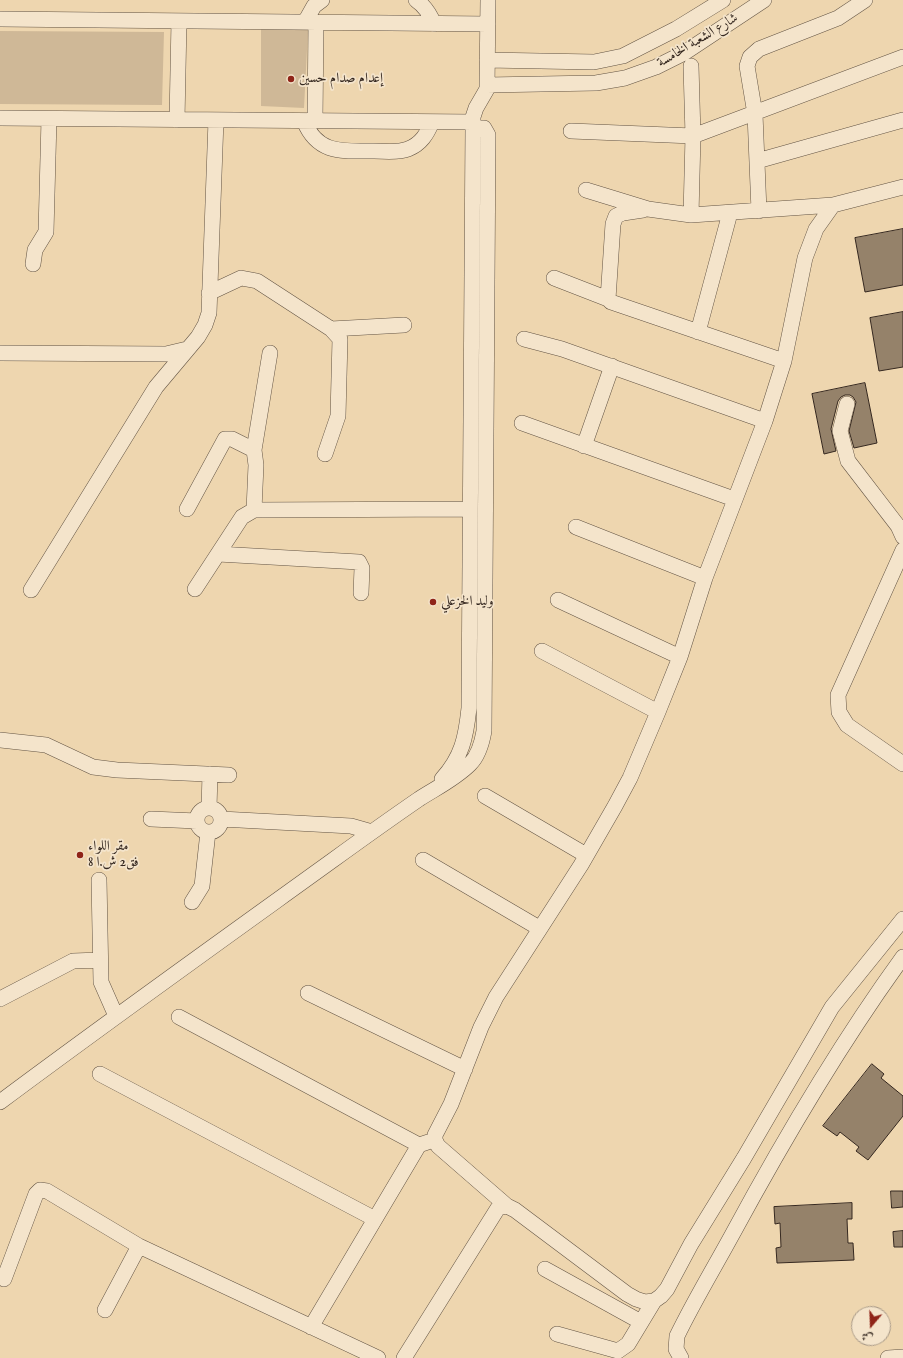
<!DOCTYPE html>
<html>
<head>
<meta charset="utf-8">
<style>
	body { margin:0 }
	#map { position:relative; width:903px; height:1358px; overflow:hidden; background:#eed6af; font-family:"IM FELL English",Amiri,serif }
	canvas { display:block }
	.north { position:absolute; left:851px; top:1306px; width:40px; height:40px; box-sizing:border-box; background:#f4e4cb; border:1px solid #a89987; border-radius:50%; rotate:199deg; font-size:11px; font-weight:700; line-height:16px; text-align:center; color:#352820 }
	.north::after { content:''; display:block; margin:auto; width:14px; height:18px; background:#8f2418; clip-path:polygon(50% 0,100% 100%,50% 72%,0 100%) }
</style>
</head>
<body>
<div id="map">
<canvas width="903" height="1358"></canvas>
<div class="north">ش</div>
</div>
<script>
const ctx = document.querySelector('canvas').getContext('2d');
ctx.lineJoin = 'round';
function fillPath(path, color) {
  ctx.fillStyle = color;
  ctx.fill(path, 'evenodd');
}
function stroke(path, color, width, dash) {
  ctx.strokeStyle = color;
  ctx.lineWidth = width;
  ctx.lineCap = dash ? 'butt' : 'round';
  ctx.setLineDash(dash || []);
  ctx.stroke(path);
}
function write(font, color, halo, rows, align = 'center') {
  ctx.font = font + ' "IM FELL English",Amiri,serif';
  ctx.lineWidth = 3.5;
  ctx.setLineDash([]);
  ctx.textBaseline = 'middle';
  ctx.strokeStyle = halo;
  ctx.fillStyle = color;
  for (const [text, x, y, turn = 0] of rows) {
    ctx.save();
    ctx.translate(x, y);
    ctx.rotate((+turn || 0) * Math.PI / 180);
    ctx.textAlign = isNaN(turn) ? turn : align;
    if (halo) ctx.strokeText(text, 0, 0);
    ctx.fillText(text, 0, 0);
    ctx.restore();
  }
}
fillPath(new Path2D(`
	M261,27L308,30L304,108L261,106Z
	M0,31L164,32L162,105L0,104Z`), '#cfb897');
const building = new Path2D(`
	M903,229V285L865,292L855,238Z
	M903,312V367L879,371L870,318Z
	M865,383L877,443L854,448L849,431L856,402L853,397L850,395H845L841,397L838,401L831,429L836,451L824,454L812,394Z
	M872,1064L884,1074L881,1078L903,1096V1116L868,1160L856,1151L859,1147L840,1132L837,1136L823,1126Z
	M891,1191H903V1207L892,1208Z
	M852,1203V1219H847L848,1243H853L854,1260L777,1263L776,1248L781,1247L780,1223L775,1224L774,1207Z
	M903,1231V1247H894L893,1232Z`);
fillPath(building, '#95826a');
stroke(building, '#352820', 1);
const minor = new Path2D(`
	M416,0C425,6 430,14 434,24
	M0,19L488,24
	M305,22L314,6L322,0
	M487,60L594,62L623,56L676,29L723,0
	M487,85L596,83L625,78L656,67L684,53L764,0
	M0,118L473,122
	M177,120L179,21
	M304,121C318,155 343,151 374,151C385,151 398,153 408,149C421,144 427,134 432,122
	M315,121L316,22
	M571,131L693,136L903,57
	M757,161L903,120
	M586,190L648,209L691,215L833,205L903,187
	M643,210L623,213L616,216L613,224L608,299L611,302L784,361
	M759,211L755,114L747,66L750,57L759,49L838,18L865,0
	M691,215L693,136L691,66
	M33,264L35,250L46,232L49,119
	M554,278L608,299
	M209,293L241,278L257,281L331,329L340,339L338,416L325,454
	M331,329L404,325
	M698,332L730,213
	M524,339L562,349L765,421
	M0,353L166,354L187,349
	M847,404L840,431L848,461L898,526L903,537
	M522,423L734,499
	M584,446L612,366
	M187,509L225,439H232L254,450
	M254,510L256,465L254,450L270,353
	M576,527L705,578
	M903,550L838,695L839,712L847,725L903,764
	M218,554L359,562L362,568L361,593
	M195,589L242,517L254,510L470,509
	M31,590L156,387L198,337L205,325L209,313L216,120
	M558,600L680,657
	M542,651L658,712
	M0,740L46,745L93,767L117,770L229,775
	M442,779C462,757 466,737 469,708L473,128V117L476,108L487,89L488,0
	M485,796L586,855
	M209,808L210,774
	M197 820a12 12 0 1 1 24 0a12 12 0 1 1-24 0Z
	M151,819L197,821
	M221,819L351,826L372,832
	M423,860L539,928
	M99,880L101,982L116,1016
	M192,902L202,886L208,832
	M308,993L465,1069
	M0,999L73,961L100,960
	M179,1017L419,1145
	M100,1074L375,1219
	M0,1102C110,1020 222,940 333,860C362,839 390,819 419,799C436,788 455,779 470,764C479,755 482,743 484,731L488,135L484,128H473
	M507,1206L438,1146L435,1140V1135L451,1104L481,1027L496,997L581,865L615,806L630,778L658,712L680,657L705,578L765,421L784,361L805,258L816,229L833,205
	M545,1269L641,1322
	M4,1279L36,1194L40,1190L47,1191L139,1246L378,1358
	M105,1310L139,1246
	M311,1327L419,1145L428,1142
	M557,1334L618,1351L628,1344L654,1301
	M404,1358L498,1208L507,1206L515,1210L627,1294L636,1299L645,1302L654,1301L661,1296L667,1289L691,1244L744,1158L832,1007L903,919
	M681,1358L676,1349L677,1336C694,1301 714,1268 732,1235C784,1139 839,1045 903,957
	M888,1358L903,1357`);
stroke(minor, '#635444', 16);
stroke(minor, '#f4e4cb', 15);
for (const [x, y, r, color] of [
	[291,79,4,"#8f2418"],
	[433,602,4,"#8f2418"],
	[80,855,4,"#8f2418"]
]) {
  const dot = new Path2D();
  dot.arc(x, y, r, 0, 2 * Math.PI);
  ctx.fillStyle = color;
  ctx.fill(dot);
  stroke(dot, '#f4e4cb', 1.5);
}
write('14px', '#352820', '#f4e4cb', [
	["شارع الشعبة الخامسة",698,41,-31]
]);
write('14px', '#352820', '#f4e4cb', [
	["إعدام صدام حسين",299,79],
	["وليد الخزعلي",441,602],
	["مقر اللواء",88,847],
	["8 فق2 ش.ا",88,863]
], 'left');
</script>
</body>
</html>
